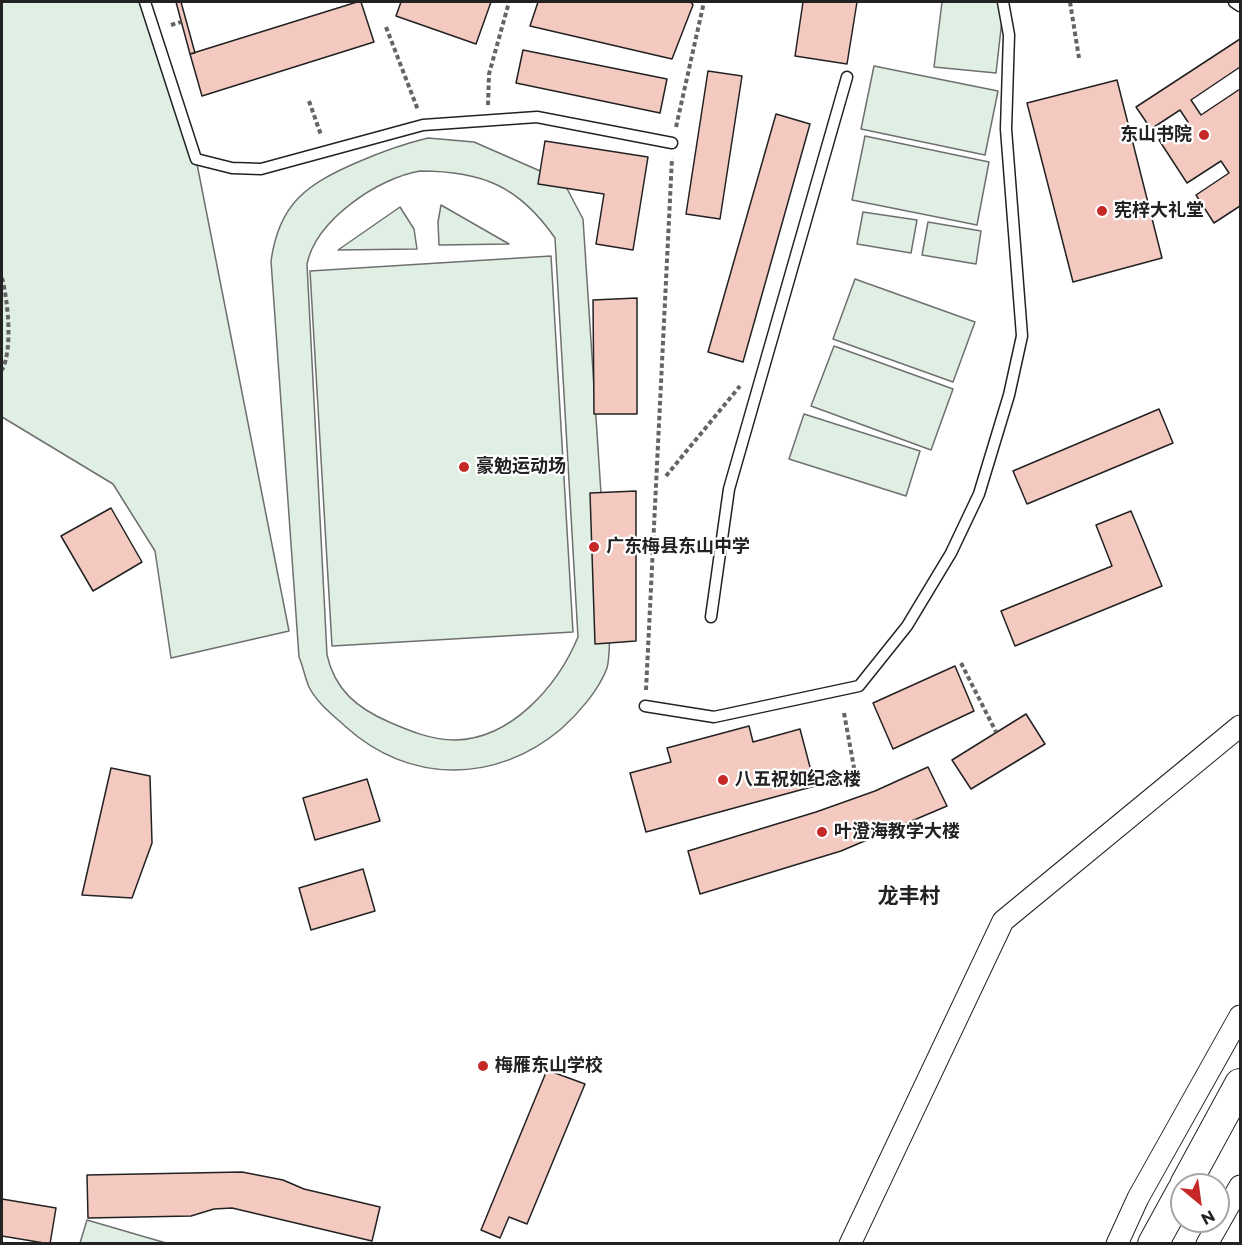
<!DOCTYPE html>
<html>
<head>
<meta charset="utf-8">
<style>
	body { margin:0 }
	#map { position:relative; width:1242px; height:1245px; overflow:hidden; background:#fff; font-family:Montserrat,sans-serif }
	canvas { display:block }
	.frame { position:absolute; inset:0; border:3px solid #222; pointer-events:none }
	.north { position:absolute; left:1170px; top:1173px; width:60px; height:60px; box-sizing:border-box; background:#fff; border:2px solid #a7a7a7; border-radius:50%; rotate:151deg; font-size:16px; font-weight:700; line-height:24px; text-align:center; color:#222 }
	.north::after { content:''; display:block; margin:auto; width:21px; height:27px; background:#c62828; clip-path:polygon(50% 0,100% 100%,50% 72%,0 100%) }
</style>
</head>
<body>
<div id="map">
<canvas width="1242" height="1245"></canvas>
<div class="frame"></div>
<div class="north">N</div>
</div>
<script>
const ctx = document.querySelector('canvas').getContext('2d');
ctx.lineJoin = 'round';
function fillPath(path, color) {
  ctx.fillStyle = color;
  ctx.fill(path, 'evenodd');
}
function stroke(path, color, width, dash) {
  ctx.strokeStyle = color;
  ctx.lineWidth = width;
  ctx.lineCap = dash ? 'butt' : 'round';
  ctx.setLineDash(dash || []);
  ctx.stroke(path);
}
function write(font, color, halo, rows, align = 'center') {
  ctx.font = font + ' Montserrat,"Noto Sans SC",sans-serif';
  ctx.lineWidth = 4.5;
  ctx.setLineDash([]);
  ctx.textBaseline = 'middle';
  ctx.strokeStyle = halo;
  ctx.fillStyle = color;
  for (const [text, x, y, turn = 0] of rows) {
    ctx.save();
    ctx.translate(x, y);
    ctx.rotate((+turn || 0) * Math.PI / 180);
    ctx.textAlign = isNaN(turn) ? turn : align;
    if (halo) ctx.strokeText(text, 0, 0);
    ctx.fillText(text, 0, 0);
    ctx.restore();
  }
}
const green = new Path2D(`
	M2,2H146L196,159L289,631L171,658L155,551L113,484L2,417Z
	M942,2H1004L996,73L934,67Z
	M874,66L998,91L985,155L861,129Z
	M865,136L989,162L977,225L852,200Z
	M428,138L474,142L563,181L583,219L610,631C609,642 610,657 607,668C599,690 578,714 561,729C496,784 409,784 346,727C333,715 317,703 309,687C305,678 303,666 299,657L271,261C279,203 307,184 358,162C381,152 403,144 428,138ZM420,171C482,171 519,186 555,238L578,637C558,685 512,739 455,740C431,740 410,731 389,722C357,708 335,690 327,655L307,264C316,220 378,178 420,171Z
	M441,205L509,244L439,245L438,222Z
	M400,207L414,229L417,249L338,250Z
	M863,212L917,220L911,253L857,244Z
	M928,222L981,231L976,264L922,255Z
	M551,256L573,632L332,646L310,271Z
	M855,279L975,322L953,382L833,339Z
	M834,346L953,389L931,450L811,406Z
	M804,414L920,451L906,496L789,459Z
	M87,1220L166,1243H80Z`);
fillPath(green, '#e0efe3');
stroke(green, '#6f6f6f', 1.5);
const building = new Path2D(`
	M176,2H181L195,53L190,54Z
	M357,2H361L374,42L202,96L190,54Z
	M401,2H491L476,44L396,16Z
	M538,2H691L693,5L672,59L530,26Z
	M803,2H857L847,64L795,56Z
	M1240,39V67L1191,100L1201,115L1240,89V206L1214,223L1196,195L1229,173L1221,161L1187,183L1159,140L1188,122L1180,110L1151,129L1136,107Z
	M523,50L667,79L660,113L516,83Z
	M708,71L742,76L720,219L686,214Z
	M1117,80L1162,258L1073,282L1027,103Z
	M776,114L810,124L743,362L708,352Z
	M545,141L648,157L633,250L596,244L604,194L538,184Z
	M637,298V414H594L593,300Z
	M1159,409L1173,443L1027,504L1013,471Z
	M636,491V641L595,644L590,493Z
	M111,508L142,562L93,591L61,536Z
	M1131,511L1162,586L1015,646L1001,611L1112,566L1096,525Z
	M955,666L974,711L893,749L873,703Z
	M1026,714L1045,744L971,789L952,760Z
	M749,726L753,742L800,729L815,786L646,832L630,773L671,762L667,748Z
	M928,767L947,806L841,851L700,894L688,851L816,812L875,791Z
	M111,768L150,776L152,843L132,898L82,895Z
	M367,779L380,821L315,840L303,798Z
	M363,869L375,911L311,930L299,888Z
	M547,1070L585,1084L527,1224L509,1217L500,1238L481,1230Z
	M242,1172L283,1180L304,1189L380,1207L372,1241L232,1208L214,1209L191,1216L88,1218L87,1175Z
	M2,1199L56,1208L50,1244L2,1236Z`);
fillPath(building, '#f3c9c0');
stroke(building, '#222', 1.5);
const service = new Path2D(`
	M145,2L196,159L232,168L261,169L423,125L537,117L672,143
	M1234,2L1240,6
	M711,617L729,489L847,77
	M645,706L714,717L859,686L907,626L951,553L979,494L1009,395L1022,336L1006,129L1009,35L1003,2`);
const minor = new Path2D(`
	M850,1244L1003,921L1240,726
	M1117,1244L1138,1198L1240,1016
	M1207,1244L1240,1186`);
const secondary = new Path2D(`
	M1185,1185L1240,1084
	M1153,1244L1182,1191`);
stroke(service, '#222', 13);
stroke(minor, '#222', 23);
stroke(secondary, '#222', 32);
stroke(new Path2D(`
	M1070,2L1079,58
	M171,25L181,22
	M386,27L418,110
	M309,101L321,135
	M488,105L489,74L509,2
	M676,127L704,2
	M2,278C8,301 13,349 2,370
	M666,476L740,386
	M961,663L996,732
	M646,690L672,158
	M844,713L855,773`), '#646464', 4, [4.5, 3]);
stroke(service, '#fff', 10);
stroke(minor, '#fff', 21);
stroke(secondary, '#fff', 30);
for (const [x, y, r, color] of [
	[1204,135,6,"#c62828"],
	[1102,211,6,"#c62828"],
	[464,467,6,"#c62828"],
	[594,547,6,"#c62828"],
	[723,780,6,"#c62828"],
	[822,832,6,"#c62828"],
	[483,1066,6,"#c62828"]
]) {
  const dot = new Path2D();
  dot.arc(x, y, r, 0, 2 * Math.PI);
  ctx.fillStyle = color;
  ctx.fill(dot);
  stroke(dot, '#fff', 2);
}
write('bold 18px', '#222', '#fff', [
	["东山书院",1192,135,"right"],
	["宪梓大礼堂",1114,211],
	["豪勉运动场",476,467],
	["广东梅县东山中学",606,547],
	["八五祝如纪念楼",735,780],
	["叶澄海教学大楼",834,832],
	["梅雁东山学校",495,1066]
], 'left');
write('bold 21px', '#222', '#fff', [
	["龙丰村",909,897]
]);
</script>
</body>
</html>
